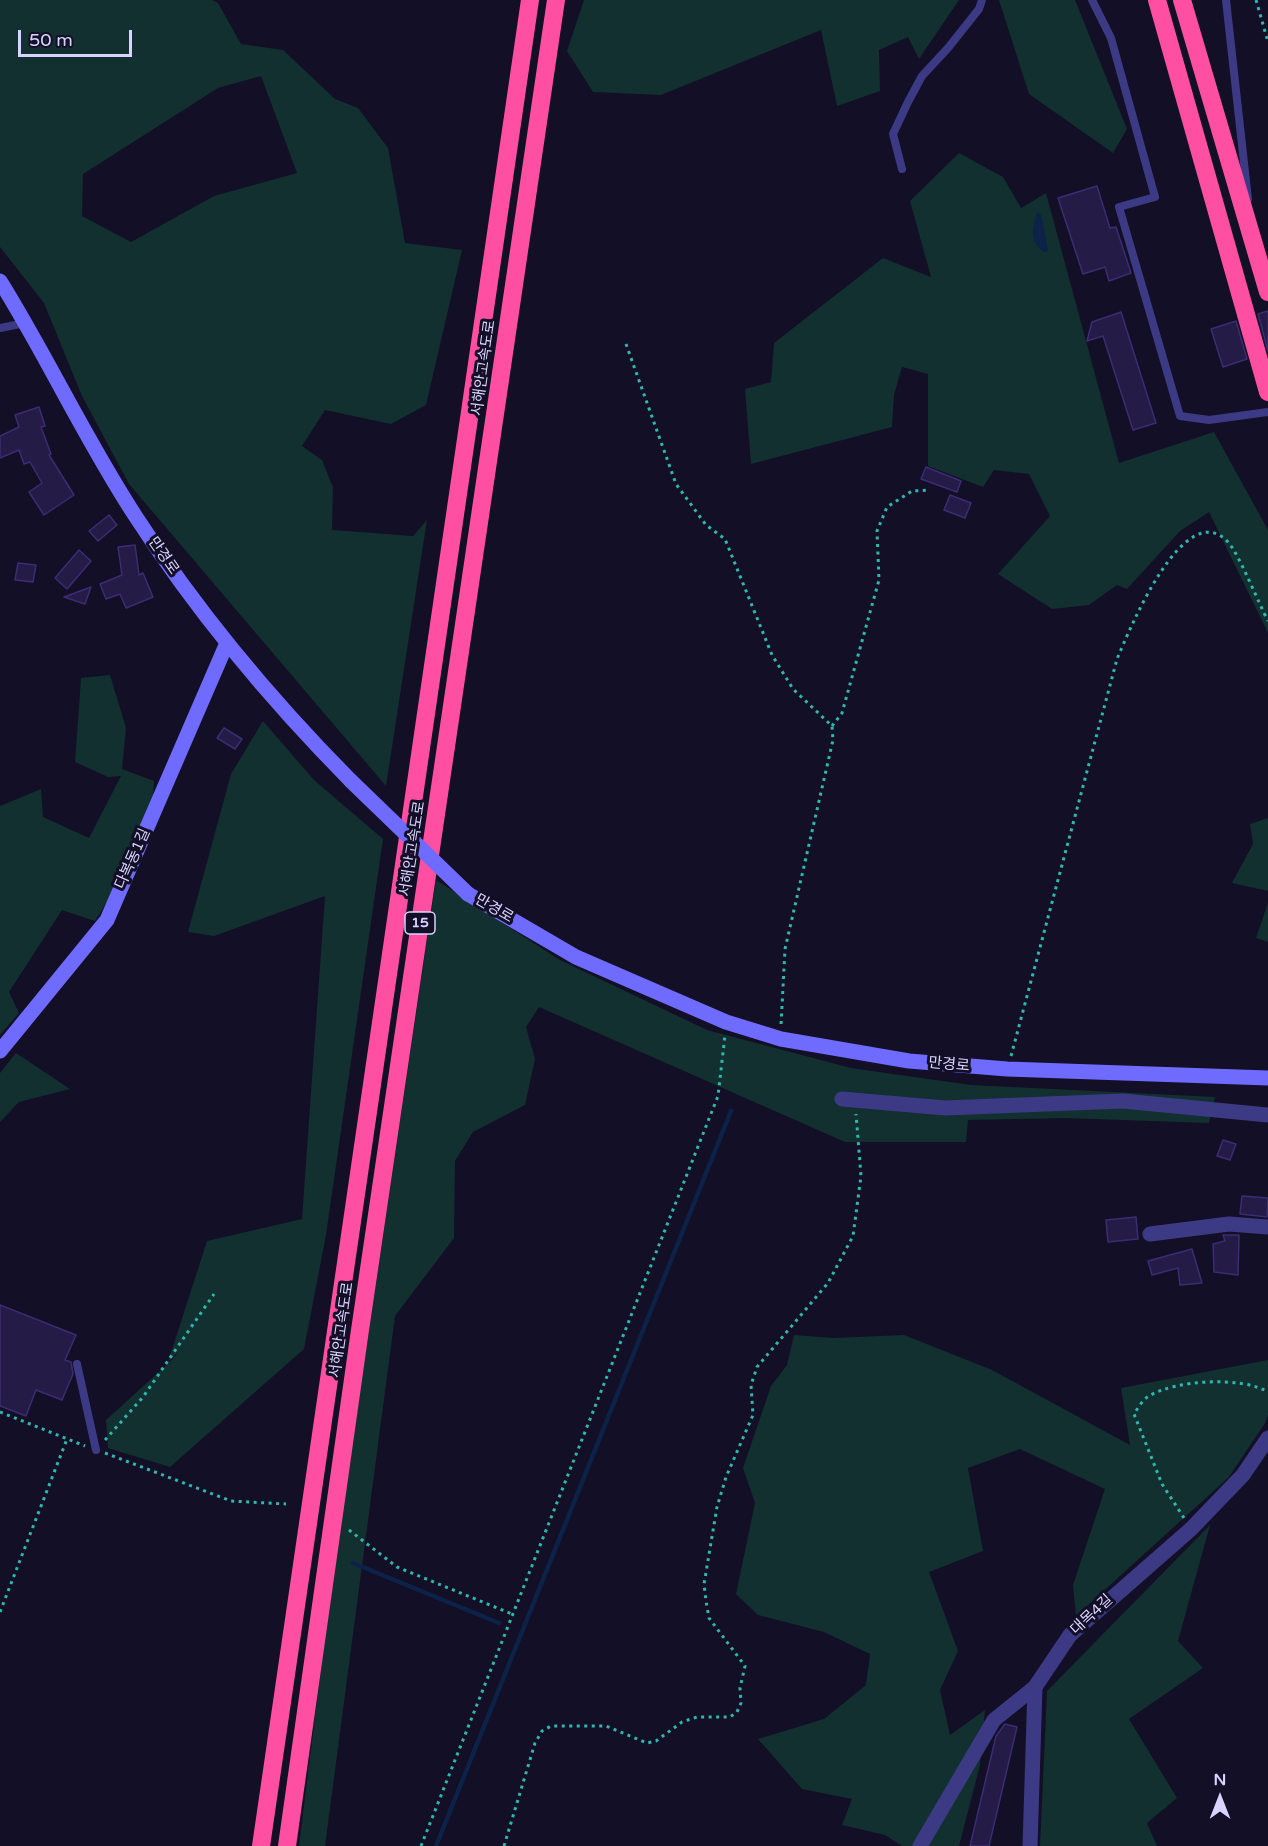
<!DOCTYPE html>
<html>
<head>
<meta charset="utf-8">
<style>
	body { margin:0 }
	#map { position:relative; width:1268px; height:1846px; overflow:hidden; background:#130f26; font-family:"Varela Round",sans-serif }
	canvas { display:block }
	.north { position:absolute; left:1190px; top:1768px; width:60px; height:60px; -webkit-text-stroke:4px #130f26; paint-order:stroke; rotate:0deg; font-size:16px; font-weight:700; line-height:24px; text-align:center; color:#d9d4ff }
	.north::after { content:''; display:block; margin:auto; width:21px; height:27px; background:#d9d4ff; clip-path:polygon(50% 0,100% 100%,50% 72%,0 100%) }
	.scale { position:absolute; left:18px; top:30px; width:114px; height:27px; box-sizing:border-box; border:3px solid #d9d4ff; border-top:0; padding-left:8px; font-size:18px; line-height:21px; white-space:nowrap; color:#d9d4ff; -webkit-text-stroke:4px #130f26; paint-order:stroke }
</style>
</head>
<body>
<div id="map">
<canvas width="1268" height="1846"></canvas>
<div class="north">N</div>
<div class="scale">50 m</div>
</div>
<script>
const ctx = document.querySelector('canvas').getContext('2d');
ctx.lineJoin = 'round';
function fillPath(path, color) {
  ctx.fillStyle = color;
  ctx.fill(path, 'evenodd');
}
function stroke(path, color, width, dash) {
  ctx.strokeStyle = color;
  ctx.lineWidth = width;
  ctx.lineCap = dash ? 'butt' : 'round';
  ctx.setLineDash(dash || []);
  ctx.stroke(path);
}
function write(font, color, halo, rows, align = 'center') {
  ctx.font = font + ' "Varela Round","Noto Sans KR",sans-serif';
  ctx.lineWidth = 6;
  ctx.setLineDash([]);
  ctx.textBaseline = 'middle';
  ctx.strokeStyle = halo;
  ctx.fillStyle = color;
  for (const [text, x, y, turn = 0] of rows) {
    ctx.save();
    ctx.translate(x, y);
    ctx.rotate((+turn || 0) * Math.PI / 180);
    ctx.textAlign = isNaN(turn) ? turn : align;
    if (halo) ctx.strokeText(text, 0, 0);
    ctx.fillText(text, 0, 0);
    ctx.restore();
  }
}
fillPath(new Path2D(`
	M0,0H212L218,3L241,44L283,50L335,99L358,108L388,148L405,243L462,250L426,405L391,424L325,410L302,446L322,460L333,487L332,530L413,536L427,520L386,786L129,484L82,396L44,303L0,247ZM261,76L297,173L214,196L131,242L82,216L83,174L218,88Z
	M584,0H959L919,59L908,37L879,50L880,91L837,106L821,30L661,95L593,92L567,51Z
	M999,0H1075L1127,129L1113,153L1029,94Z
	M959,153L1003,177L1021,208L1046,193L1119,463L1214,432L1268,530V633L1209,512L1180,531L1127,589L1117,585L1089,605L1052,609L998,574L1050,516L1029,474L994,470L983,487L928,466V374L902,367L894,395L892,427L751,464L745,389L771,382L774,343L883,258L931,277L910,201Z
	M110,675L126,728L122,769L154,781L153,797L112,894L95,921L62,910L9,992L19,1013L0,1035V806L41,789L43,817L89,838L121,776L108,777L75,762L81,678Z
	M263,721L314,780L383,839L326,1235L304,1349L170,1467L108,1448L106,1420L172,1360L179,1351L168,1362L207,1241L302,1219L325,896L214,936L188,932L231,774Z
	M1268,818V891L1232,883L1253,844L1250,824Z
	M436,880L560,960L707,1030L851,1068L971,1085L1215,1097L1209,1123L1066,1118L968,1120L966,1142H845L539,1007L526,1027L535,1059L525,1105L473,1132L455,1161L454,1238L395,1316L325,1846H299L332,1580Z
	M1268,903V942L1256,938Z
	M16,1053L70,1089L19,1102L0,1122V1073Z
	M794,1335L833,1338L904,1335L992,1370L1130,1445L1121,1388L1268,1360V1415L1265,1423L1229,1477L1076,1616L1073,1585L1105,1489L1020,1449L968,1468L983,1551L929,1572L958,1651L940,1690L950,1735L985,1710L980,1765L959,1846H902L885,1835L842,1825L852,1799L802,1789L758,1739L824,1719L866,1685L870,1654L824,1632L758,1615L736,1594L755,1503L743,1468L771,1386L787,1365Z
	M1210,1525L1178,1641L1203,1668L1129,1719L1177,1798L1147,1823L1157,1846H1040L1047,1691Z`), '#12302f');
fillPath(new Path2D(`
	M1037,212L1041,214L1048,250L1046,253C1028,242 1032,229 1037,212Z`), '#0c2248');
stroke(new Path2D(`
	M353,1563L499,1623
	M436,1846L731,1111`), '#0c2248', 4.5);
const building = new Path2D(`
	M1097,186L1110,228L1116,227L1131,273L1109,281L1105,267L1083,274L1058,198Z
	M1268,311V351L1258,314Z
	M1121,312L1156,423L1133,430L1103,336L1087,341L1092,322Z
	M1236,321L1247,359L1223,367L1211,329Z
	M39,407L45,426L41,427L51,454L49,455L74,495L44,515L29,492L42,483L30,462L24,464L19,450L0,458V436L19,427L15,415Z
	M926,467L961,481L957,492L921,479Z
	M950,495L971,503L965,518L944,510Z
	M109,515L117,525L98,541L89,531Z
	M135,545L139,575L143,573L153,597L126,608L120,594L106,599L100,584L122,575L118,547Z
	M79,550L91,561L67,589L55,578Z
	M18,563L36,565L33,582L15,580Z
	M91,587L85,604L64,597Z
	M224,728L242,739L235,749L217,738Z
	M1223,1140L1236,1144L1230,1160L1217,1156Z
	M1242,1196L1268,1198L1267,1217L1240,1214Z
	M1136,1217L1138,1239L1108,1242L1106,1220Z
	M1223,1235H1239L1238,1275L1214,1272L1213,1244L1225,1241Z
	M1192,1249L1202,1283L1180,1285L1178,1268L1152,1275L1148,1261Z
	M0,1305L76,1335L65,1360L71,1362L73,1374L62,1400L36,1390L26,1416L0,1406Z
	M1005,1724L1017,1727L989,1846H970L996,1736Z`);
fillPath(building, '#241b47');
stroke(building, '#3b2d73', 1.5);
stroke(new Path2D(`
	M1256,0L1268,42
	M626,344L676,484L706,525L725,539L772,655L793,689L832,726L833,740L785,949L781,1025
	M832,726L842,713L879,580L877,531L887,507L912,491L930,490
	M1011,1056L1117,659C1129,631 1184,495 1228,542C1239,554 1259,604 1268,621
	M0,1412L85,1446
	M105,1440L143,1397L214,1294
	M105,1453L231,1501L286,1504
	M1184,1518L1162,1484L1134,1414C1138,1408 1143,1399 1149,1396C1175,1380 1242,1376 1268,1392
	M349,1530L397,1567L512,1614
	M0,1612L67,1439
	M421,1846L718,1096L725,1035
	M504,1846L535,1743L542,1731L551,1726H606L647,1743L656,1741L682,1722L697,1717H730L737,1712L741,1703L740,1688L745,1666L709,1618L706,1601L704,1584L717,1507L726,1477L753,1415L751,1385L757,1367L828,1283L853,1236L861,1176L856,1114`), '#2fb8b0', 3, [3, 4.5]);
stroke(new Path2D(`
	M1092,0L1111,38L1155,197L1119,207L1180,416L1209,420L1268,412
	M1226,0L1248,199
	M902,169L893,134L908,102L922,76L948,48L979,9L982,0
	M0,328L25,323
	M77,1364L96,1450`), '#3d3a85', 8);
stroke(new Path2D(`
	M842,1099L945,1108L1123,1101L1268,1115
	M1150,1234L1229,1224L1268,1227
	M920,1846L994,1720L1035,1687
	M1030,1846L1035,1687L1070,1635L1191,1529L1243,1475L1268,1438`), '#3d3a85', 15);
stroke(new Path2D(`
	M0,281C48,358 86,441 136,517C198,613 271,700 351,781
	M468,894L576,957L726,1022L781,1039L909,1061L1007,1069L1268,1078
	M0,1051L107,920L227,643`), '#6f6bff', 15);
stroke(new Path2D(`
	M1157,0L1268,392
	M1182,0L1268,292
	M261,1846L530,0
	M287,1846L359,1337L556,0`), '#ff4fa3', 18);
stroke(new Path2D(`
	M351,781L468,894`), '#6f6bff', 15);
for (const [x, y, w] of [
	[420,923,30]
]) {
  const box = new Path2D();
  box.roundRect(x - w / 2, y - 11, w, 22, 4.5);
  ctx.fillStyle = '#130f26';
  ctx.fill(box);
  stroke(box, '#d9d4ff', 1.5);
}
write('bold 14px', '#d9d4ff', null, [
	["15",420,923]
]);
write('15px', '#d9d4ff', '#130f26', [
	["서해안고속도로",484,368,-82],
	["만경로",163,556,55],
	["서해안고속도로",413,849,-81],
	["다복동1길",133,859,-66],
	["만경로",494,909,30],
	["만경로",949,1065,5],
	["서해안고속도로",342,1330,-82],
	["대목4길",1092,1615,-43]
]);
</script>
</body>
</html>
